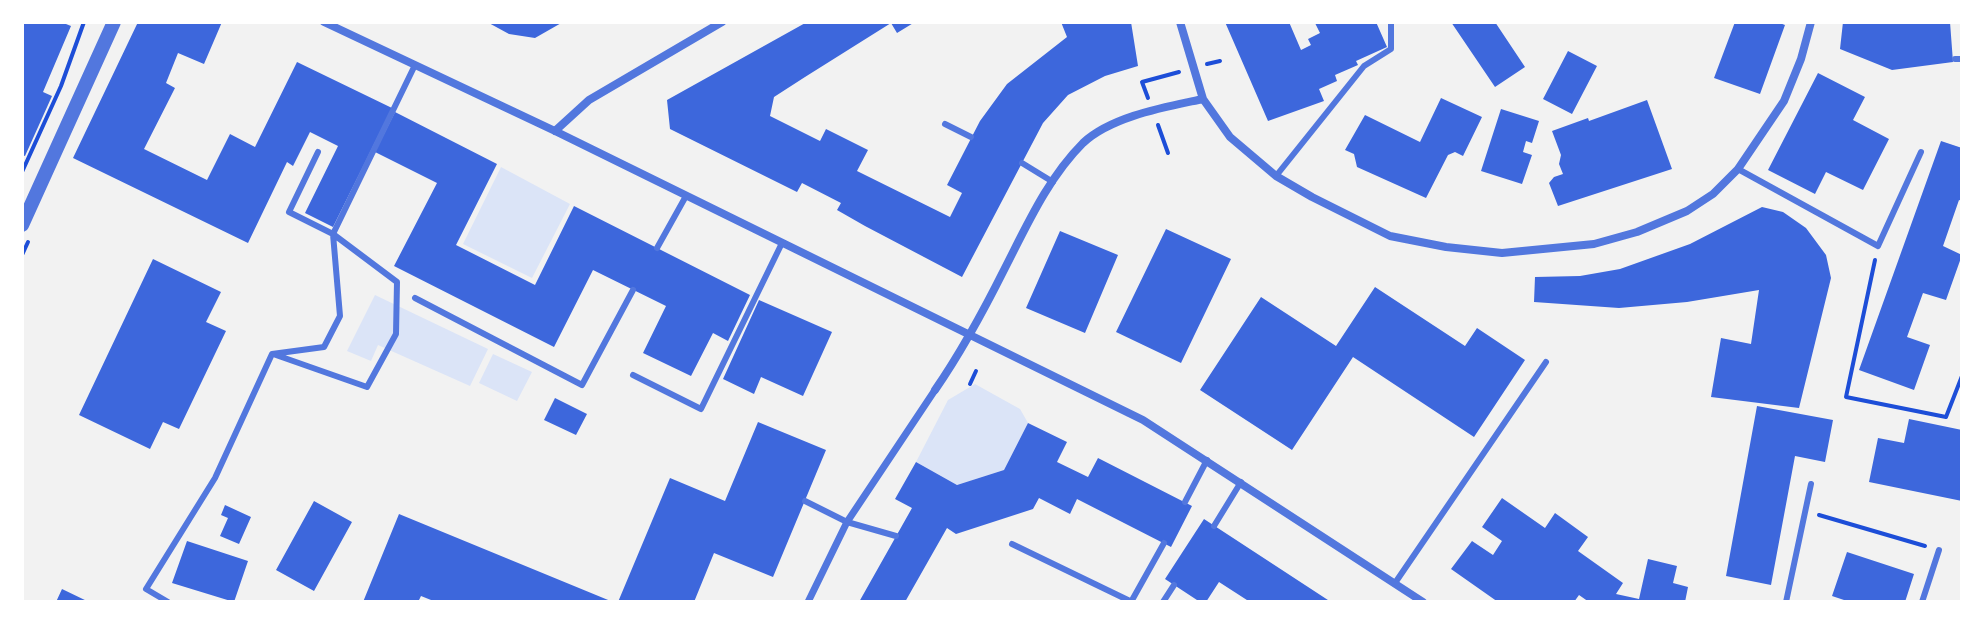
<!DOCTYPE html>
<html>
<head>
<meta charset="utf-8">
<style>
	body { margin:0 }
	#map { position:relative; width:1984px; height:624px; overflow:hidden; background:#f2f2f2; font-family:"Roboto Condensed",sans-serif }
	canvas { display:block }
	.frame { position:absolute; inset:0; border:24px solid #fff; pointer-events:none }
</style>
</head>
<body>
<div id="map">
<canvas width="1984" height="624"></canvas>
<div class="frame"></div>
</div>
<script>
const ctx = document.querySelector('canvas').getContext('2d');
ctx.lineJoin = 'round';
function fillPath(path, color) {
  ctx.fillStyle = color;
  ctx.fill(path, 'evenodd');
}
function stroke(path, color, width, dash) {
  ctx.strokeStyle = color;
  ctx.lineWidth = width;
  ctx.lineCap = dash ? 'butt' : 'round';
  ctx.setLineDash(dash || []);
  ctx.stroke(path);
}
fillPath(new Path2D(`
	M501,167L570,204L532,278L463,244Z
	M375,295L488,349L470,386L378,345L371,361L347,351Z
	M493,354L532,372L517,401L479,383Z
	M975,384L1020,409L1028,423L1004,470L957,485L916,462L948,400Z`), '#dbe4f7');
fillPath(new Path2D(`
	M22,22H61L71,26L43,92L52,96L25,156L22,155Z
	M138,22H222L204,64L178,53L166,83L175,88L144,149L207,180L230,134L255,147L297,62L392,108L333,227L305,213L338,146L310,132L293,166L287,162L248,243L73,158Z
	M487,22H563L535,38L509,34Z
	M807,22H915L897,33L891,23L805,77L774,97L770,116L820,141L826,129L868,150L857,171L950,217L962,193L947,185L980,121L1007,84L1067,37L1061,22H1131L1138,66L1105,76L1068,95L1043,123L962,277L865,226L837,210L841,203L802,183L797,192L670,129L667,100Z
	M1225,22H1289L1301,50L1311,45L1308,39L1320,33L1315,23L1318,22H1376L1387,47L1356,61L1358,65L1335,75L1337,81L1319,89L1324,101L1268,121Z
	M1451,22H1495L1525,67L1495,87Z
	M1735,22H1777L1785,25L1760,94L1714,78Z
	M1843,22H1950L1953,62L1892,70L1840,49Z
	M1568,51L1597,66L1572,114L1543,99Z
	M1818,73L1865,97L1853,120L1889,139L1863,190L1826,172L1815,194L1768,170Z
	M1441,98L1482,117L1463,156L1455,152L1448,155L1426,198L1357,167L1354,154L1345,150L1365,115L1420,142Z
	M1647,100L1672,169L1558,206L1549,183L1554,177L1563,174L1559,164L1561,155L1552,131L1588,118L1589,121Z
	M1501,109L1539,121L1532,143L1526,141L1523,152L1532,155L1522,184L1481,171Z
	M395,112L497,164L456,245L535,285L574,206L750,295L728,341L713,333L691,376L643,353L666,306L593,270L554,347L394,266L437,183L375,152Z
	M1941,141L1962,148V201L1959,200L1943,246L1962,255L1946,300L1923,293L1907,337L1930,345L1914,390L1859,370Z
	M1762,207L1783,212L1806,228L1826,255L1831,278L1799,408L1711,397L1721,338L1751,344L1759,290L1687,302L1619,308L1534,302L1535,277L1580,276L1620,269L1690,244Z
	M1166,229L1231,259L1181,363L1116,332Z
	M1060,231L1118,255L1085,333L1026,308Z
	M153,259L221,292L206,322L226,331L179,429L163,422L150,449L79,415Z
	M1375,287L1465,346L1477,328L1525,360L1474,437L1353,357L1292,450L1200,390L1261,297L1336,346Z
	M759,300L832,332L803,396L761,377L754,394L723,379Z
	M555,398L587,414L576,435L544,420Z
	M1757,406L1833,420L1825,462L1795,456L1771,585L1726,576Z
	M1909,419L1962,430V501L1869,482L1878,438L1904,443Z
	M758,422L826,450L773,577L714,553L694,602H618L670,478L725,501Z
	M1028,423L1067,442L1057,462L1088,477L1098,458L1192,506L1171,547L1077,499L1070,514L1039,498L1033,509L956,534L947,528L905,602H859L912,508L895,499L916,462L957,485L1004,470Z
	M1502,498L1545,528L1555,513L1588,537L1578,551L1623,583L1616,594L1639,599L1648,559L1677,566L1673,583L1688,587L1685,602H1589L1579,595L1574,602H1498L1451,569L1472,541L1493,555L1502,541L1482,527Z
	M314,501L352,522L314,591L276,570Z
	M225,505L251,517L239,544L220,536L228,518L221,515Z
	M399,514L613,602H436L421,596L418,602H363Z
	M1204,519L1331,602H1250L1219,582L1206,602H1200L1165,579Z
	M187,541L248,561L234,602L172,583Z
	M1847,552L1914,574L1905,602H1850L1832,596Z
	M62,589L89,602H56Z`), '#3d67dc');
stroke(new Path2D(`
	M1207,64L1220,61
	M1148,98L1142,82L1179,72
	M1158,125L1168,153
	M22,172L61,86L84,22
	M22,255L28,242
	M1875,260L1846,397L1946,417L1962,376
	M970,384L976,371
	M1819,515L1925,546`), '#1d4ed8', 4);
stroke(new Path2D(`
	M1955,59H1962
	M945,124L971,137
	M318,152L289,212L333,234L415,65
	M1022,163L1053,182
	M1738,169L1878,246L1921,152
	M1276,176L1364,66L1391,49V22
	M657,248L686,196
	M415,298L582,385L633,290
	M276,355L367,387L396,334L397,282L333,234
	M633,375L701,409L782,243
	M805,501L847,522L896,536
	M1185,502L1207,460
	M1214,526L1241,482
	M1012,544L1132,602
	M1395,583L1546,362
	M168,602L146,589L215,478L272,354L324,347L340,316L333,234
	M1131,602L1164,543
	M1163,602L1174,585
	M1786,602L1811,484
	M1922,602L1939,550`), '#5277de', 6);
stroke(new Path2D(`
	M808,602L847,522L935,390`), '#5277de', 7);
stroke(new Path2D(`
	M324,22L555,131L1143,420L1423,602
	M1180,22L1203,99L1230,137L1276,176L1312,197L1390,236L1446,247L1502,253L1594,244L1637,232L1687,211L1713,194L1738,169L1784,101L1801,59L1811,22
	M555,131L589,100L722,22
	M935,390C962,351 984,310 1005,268C1027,225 1048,178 1083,143C1112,116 1166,107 1203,99`), '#5277de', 8);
stroke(new Path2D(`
	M22,225L114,22`), '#5277de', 14);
</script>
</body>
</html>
